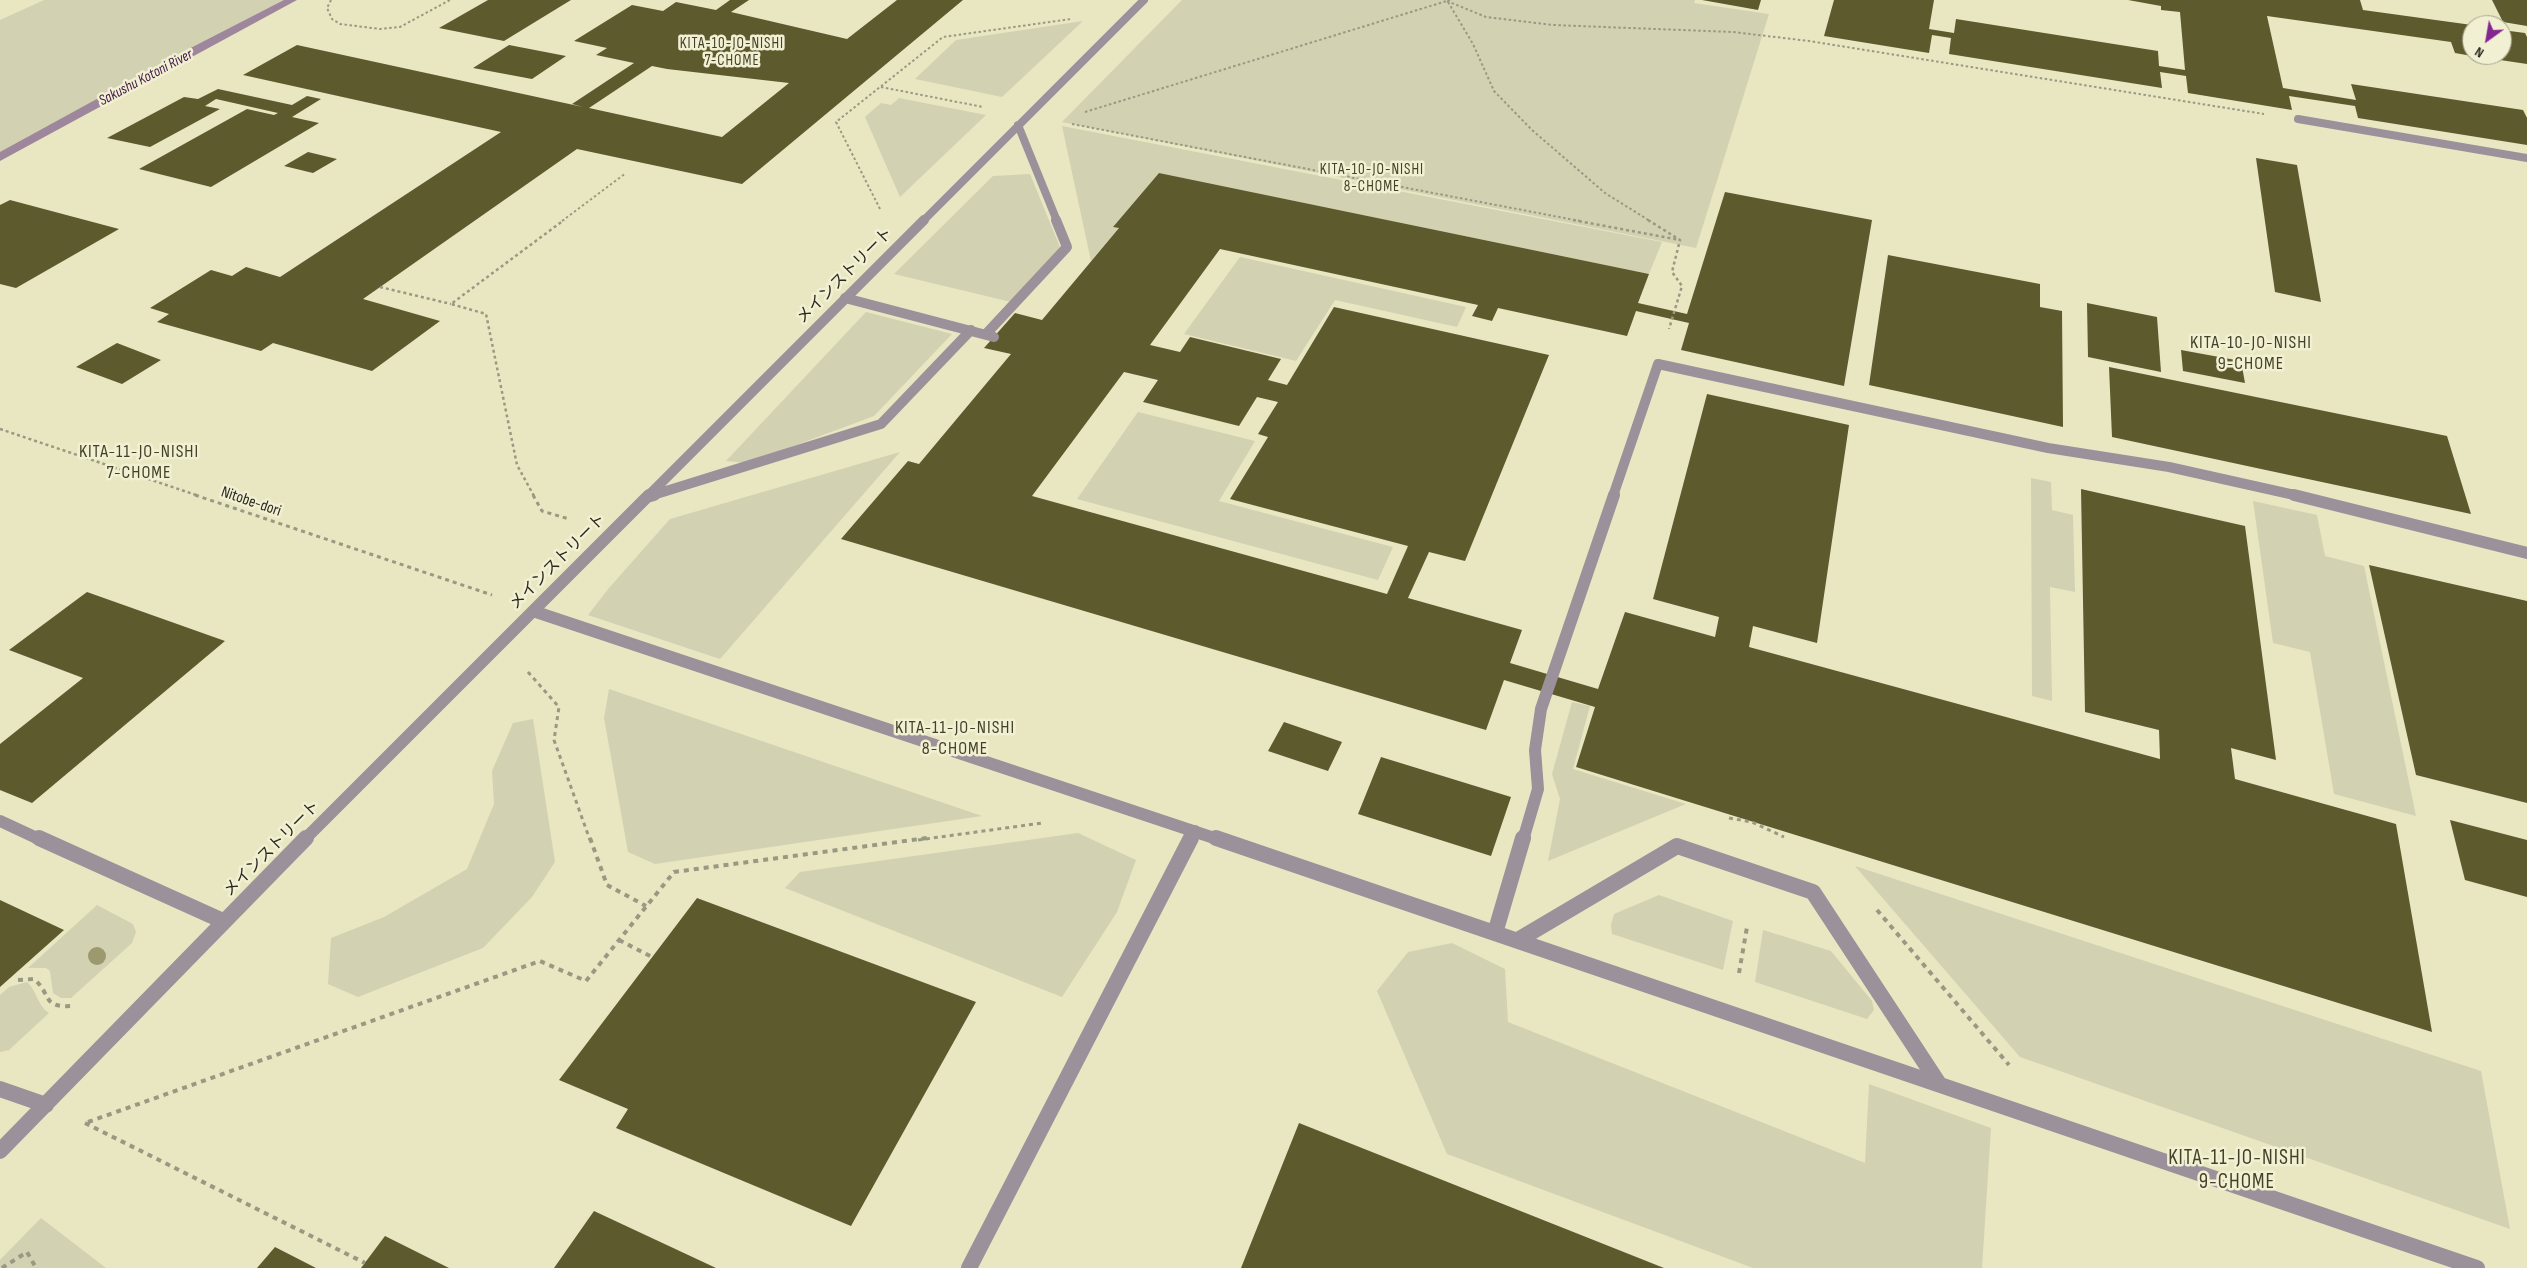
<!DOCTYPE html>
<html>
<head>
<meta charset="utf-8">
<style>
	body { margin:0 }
	#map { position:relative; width:2527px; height:1268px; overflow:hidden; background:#f2f0d3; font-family:"Sofia Sans Condensed",sans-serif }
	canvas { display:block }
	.north { position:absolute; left:2462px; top:15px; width:50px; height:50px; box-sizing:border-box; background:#f2f0d3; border:1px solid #a2a08a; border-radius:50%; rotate:212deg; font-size:14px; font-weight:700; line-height:20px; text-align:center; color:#29281d }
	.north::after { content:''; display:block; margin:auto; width:18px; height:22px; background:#842691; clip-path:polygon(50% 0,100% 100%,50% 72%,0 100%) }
</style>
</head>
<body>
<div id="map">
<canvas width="2527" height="1268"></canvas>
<div class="north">N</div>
</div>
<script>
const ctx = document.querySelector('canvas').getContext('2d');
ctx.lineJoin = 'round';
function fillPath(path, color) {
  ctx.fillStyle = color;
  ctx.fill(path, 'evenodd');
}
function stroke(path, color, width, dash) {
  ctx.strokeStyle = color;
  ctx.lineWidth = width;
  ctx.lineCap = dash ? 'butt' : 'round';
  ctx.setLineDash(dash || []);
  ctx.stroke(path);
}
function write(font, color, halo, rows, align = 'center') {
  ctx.font = font + ' "Sofia Sans Condensed","Noto Sans JP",sans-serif';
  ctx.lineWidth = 5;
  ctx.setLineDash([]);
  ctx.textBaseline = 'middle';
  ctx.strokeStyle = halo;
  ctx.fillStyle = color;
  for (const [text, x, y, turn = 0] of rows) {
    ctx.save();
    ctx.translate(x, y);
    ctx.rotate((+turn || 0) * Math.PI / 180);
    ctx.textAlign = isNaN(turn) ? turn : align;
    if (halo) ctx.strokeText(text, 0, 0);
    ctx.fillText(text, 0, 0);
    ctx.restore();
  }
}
fillPath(new Path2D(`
	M0,0H2527V1268H0ZM2472,25H2502V55H2472Z`), '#e9e7c2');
fillPath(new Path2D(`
	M44,0H293L0,153V20Z
	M1182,0H1695L1694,3L1769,14L1696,248L1062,122Z
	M1083,21L1002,97L915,79L956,40Z
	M899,98L986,115L900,197L865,117L881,103L891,105Z
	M1062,126L1662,242L1649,274L1159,173L1113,227L1119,228L1091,261Z
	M1030,174L1060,247L1011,302L894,274L993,176Z
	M1240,257L1466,307L1457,327L1335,300L1296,361L1184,334Z
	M866,312L952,334L874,416L748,463L726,461Z
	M1138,412L1255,441L1219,501L1393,547L1378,580L1077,499Z
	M900,452L720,659L588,615L609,588L670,519Z
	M2031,478L2051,482L2052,510L2073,515L2075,592L2050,587L2052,701L2032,696Z
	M2253,501L2317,515L2325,556L2364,566L2416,816L2334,794L2310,652L2273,643Z
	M609,689L982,816L655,864L628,852L604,718Z
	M1572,702L1590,706L1573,769L1686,804L1548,861L1560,799L1552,774Z
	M533,719L555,862L532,897L483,948L358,997L328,984L331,938L384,917L467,869L494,804L492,771L513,723Z
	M1078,833L1136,860L1117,912L1062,997L785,888L800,872Z
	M1855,866L2481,1071L2510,1229L2020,1057Z
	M1659,895L1733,921L1723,970L1612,934L1611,925L1614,914Z
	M97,905L133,924L136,932L132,943L71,998H61L53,993L50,971L46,968H28Z
	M1763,930L1831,951L1872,1001L1874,1010L1867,1019L1755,982Z
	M1452,943L1505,969L1508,1022L1865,1163L1869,1084L1991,1128L1982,1268H1753L1447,1154L1377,991L1408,952Z
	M27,982C37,991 37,1005 49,1013L9,1050L0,1052V995L9,987Z
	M41,1218L106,1268H0V1260Z`), '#d2d1b2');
fillPath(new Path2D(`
	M284,0H297L0,161V152L179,54Z`), '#9e869d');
fillPath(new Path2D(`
	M488,0H571L504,41L439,28Z
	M730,0H749L731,12L847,39L897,0H963L742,184L577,149L363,299L440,321L372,371L273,343L261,351L157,322L169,314L150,308L211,270L232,276L246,267L280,277L501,132L243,75L297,45L583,107L572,104L634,63L596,55L607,48L574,41L632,5L663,11L676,2L716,10ZM652,66L667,69L789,83L722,137L589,108Z
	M1702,0H1761L1758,10Z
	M1834,0H1934L1929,29L1954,33L1956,19L2158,51L2159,66L2185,70L2180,12L2161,10V6L2128,0H2360L2363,10L2472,25V56L2455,53L2451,42L2267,16L2283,88L2356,100L2351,84L2523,110L2527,118V145L2358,118L2355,106L2289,96L2292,110L2188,93L2186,76L2160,72L2162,88L1949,54L1951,38L1932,35L1929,53L1824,36Z
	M2492,0H2527V26L2503,22Z
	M2502,30L2525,33L2527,37V64L2473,56L2502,55Z
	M509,45L566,56L532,79L473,68Z
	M218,89L292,105L307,96L321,99L292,117L319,123L211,187L139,169L247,109L274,115L278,113L216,99L205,106L220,109L150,147L107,138L184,97L198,99Z
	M308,152L337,159L313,173L284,166Z
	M2256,158L2297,165L2321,302L2275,292Z
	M1159,173L1649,274L1638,303L1687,314L1725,192L1872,220L1844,386L1681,350L1689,323L1636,311L1627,336L1498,308L1492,321L1472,316L1478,305L1220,249L1150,345L1180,352L1190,337L1281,359L1268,380L1287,385L1334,307L1549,355L1465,561L1429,552L1408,598L1522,630L1510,663L1598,689L1625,612L1715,637L1719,617L1653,599L1707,394L1849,425L1817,643L1753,626L1749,647L2160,759L2159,730L2085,712L2081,489L2245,526L2276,760L2231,748L2235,779L2396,824L2432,1032L1576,767L1595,707L1504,680L1486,730L841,539L908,461L919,464L1011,354L984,348L1015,313L1042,320L1119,228L1113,227ZM1124,372L1158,380L1143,402L1239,426L1257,397L1278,402L1258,434L1268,437L1230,499L1408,546L1387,594L1032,496Z
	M10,200L119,229L16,288L0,284V205Z
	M1888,255L2040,284V307L2062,311L2063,427L1869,385Z
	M2087,303L2157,317L2161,372L2088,357Z
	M117,343L161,360L122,384L76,367Z
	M2181,350L2241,361L2245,383L2183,371Z
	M2109,367L2447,436L2471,514L2112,437Z
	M2369,565L2527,601V803L2416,775Z
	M87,592L225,641L32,803L0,790V744L83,678L9,650Z
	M1284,722L1342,742L1328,771L1268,751Z
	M1381,757L1511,797L1491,856L1358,814Z
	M2450,820L2527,840V897L2465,880Z
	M697,898L976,1002L851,1226L616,1128L628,1109L559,1080Z
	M0,900L64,930L0,987Z
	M1299,1123L1664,1268H1241Z
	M594,1211L716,1268H554Z
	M385,1236L449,1268H361Z
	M275,1247L316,1268H257Z`), '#5d5a2e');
stroke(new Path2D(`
	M331,0L327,8L332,19L340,24L380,29L400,27L450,0
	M1447,1L1486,17L1553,25L1733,32L1809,41L2264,114
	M1448,2L1473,44L1494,91L1532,130L1605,193L1650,221
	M881,87L983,107
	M1085,112L1450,0
	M1072,124L1580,221
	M880,209L836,122L943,37L1071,19
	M562,221L626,173`), '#999883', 2, [2.5, 2.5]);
stroke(new Path2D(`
	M1573,220L1680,240
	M1648,220L1680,240L1672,272L1682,286L1669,329
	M380,287L451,304
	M0,429L199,496
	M534,496L517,465L486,314L451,304L564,220`), '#999883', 2.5, [3, 3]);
stroke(new Path2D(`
	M195,495L492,595
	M533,495L542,511L569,519
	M528,672L559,707L554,740L590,840
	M1729,818L1752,822L1784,837
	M918,840L1042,823`), '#999883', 3, [4, 4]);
stroke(new Path2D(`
	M590,838L607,885L646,906
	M1877,910L2009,1065
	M619,940L652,957
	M1739,973L1747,927
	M18,980L34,979C52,994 41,1008 72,1006
	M88,1122L540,961L586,981L674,872L927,838
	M85,1123L365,1263
	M2,1268L27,1252L36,1268`), '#999883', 4, [5, 5]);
stroke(new Path2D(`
	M2298,119L2527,158
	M1018,125L1057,221
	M923,221L1144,0`), '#9a919b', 8);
stroke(new Path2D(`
	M986,334L1067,247L1056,220
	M648,496L924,220
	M650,496L881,424L971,330
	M1613,496L1658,364L2048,448L2169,467L2299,496`), '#9a919b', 10);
stroke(new Path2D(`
	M2294,495L2527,553
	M647,497L654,495
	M533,611L1220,840
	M0,821L41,840
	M304,840L649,495
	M1191,840L1195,831
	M1523,840L1538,789L1535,750L1541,709L1614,495`), '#9a919b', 12);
stroke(new Path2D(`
	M39,838L223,921
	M1216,838L2477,1268
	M1495,933L1523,838
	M1518,940L1677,846L1813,892L1939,1084
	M0,1089L46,1105
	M0,1151L306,838
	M969,1268L1191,838`), '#9a919b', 16);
stroke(new Path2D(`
	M845,298L994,337`), '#9a919b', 10);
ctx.fillStyle = '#9c996e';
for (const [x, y] of [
	[97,956]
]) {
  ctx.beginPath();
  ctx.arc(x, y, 9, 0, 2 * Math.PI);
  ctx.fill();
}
ctx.letterSpacing = '1px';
write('15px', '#434229', '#f2f0d3', [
	["KITA-10-JO-NISHI",732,44],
	["7-CHOME",732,61],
	["KITA-10-JO-NISHI",1372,170],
	["8-CHOME",1372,187]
]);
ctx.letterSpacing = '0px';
write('italic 15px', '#421948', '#f2f0d3', [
	["Sakushu Kotoni River",146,78,-28]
]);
write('16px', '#29281d', '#f2f0d3', [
	["メインストリート",845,276,-45],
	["Nitobe-dori",251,502,19],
	["メインストリート",558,562,-45],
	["メインストリート",272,849,-45]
]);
ctx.letterSpacing = '1px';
write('18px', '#434229', '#f2f0d3', [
	["KITA-10-JO-NISHI",2251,343],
	["9-CHOME",2251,364],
	["KITA-11-JO-NISHI",139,452],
	["7-CHOME",139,473],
	["KITA-11-JO-NISHI",955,728],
	["8-CHOME",955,749]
]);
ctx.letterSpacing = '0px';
ctx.letterSpacing = '1px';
write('21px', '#434229', '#f2f0d3', [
	["KITA-11-JO-NISHI",2237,1159],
	["9-CHOME",2237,1183]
]);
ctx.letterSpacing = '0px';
</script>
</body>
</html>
